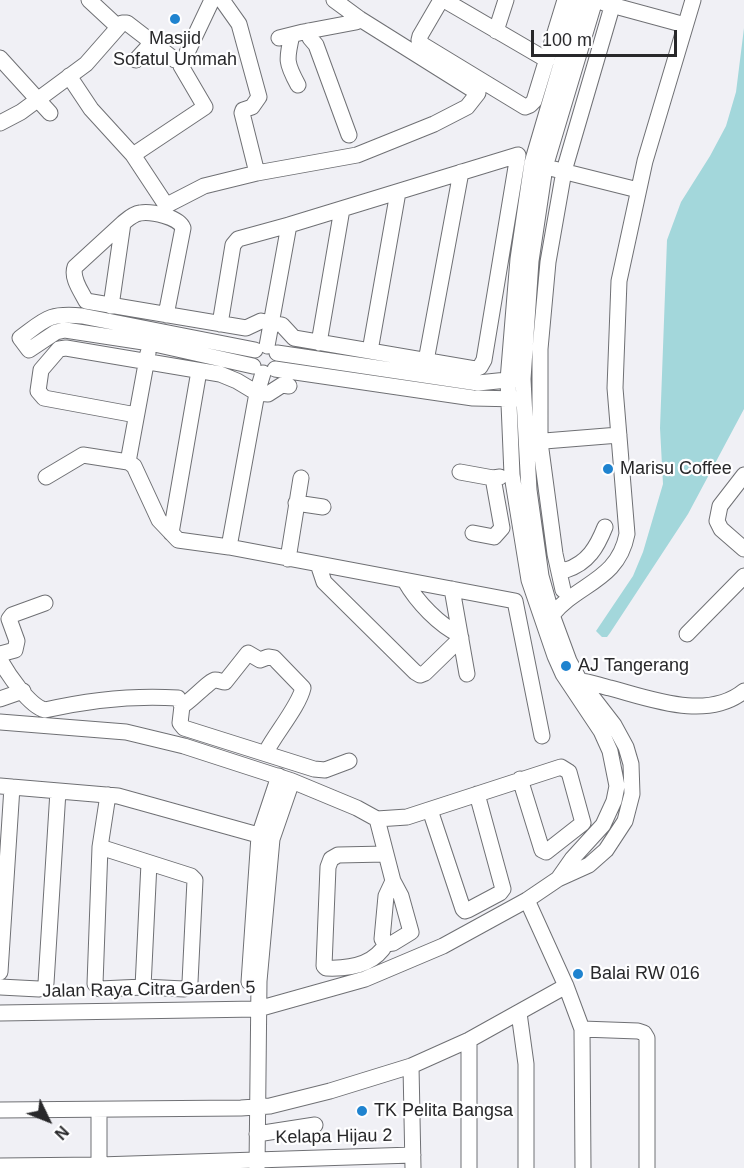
<!DOCTYPE html>
<html>
<head>
<meta charset="utf-8">
<style>
	body { margin:0 }
	#map { position:relative; width:744px; height:1168px; overflow:hidden; background:#f0f0f5; font-family:Helvetica,sans-serif }
	canvas { display:block }
	.north { position:absolute; left:18px; top:1090px; width:60px; height:60px; -webkit-text-stroke:4px #fefeff; paint-order:stroke; rotate:133deg; font-size:16px; font-weight:700; line-height:24px; text-align:center; color:#28282a }
	.north::after { content:''; display:block; margin:auto; width:21px; height:27px; background:#28282a; clip-path:polygon(50% 0,100% 100%,50% 72%,0 100%) }
	.scale { position:absolute; left:531px; top:30px; width:146px; height:27px; box-sizing:border-box; border:3px solid #28282a; border-top:0; padding-left:8px; font-size:18px; line-height:21px; white-space:nowrap; color:#28282a; -webkit-text-stroke:4px #fefeff; paint-order:stroke }
</style>
</head>
<body>
<div id="map">
<canvas width="744" height="1168"></canvas>
<div class="north">N</div>
<div class="scale">100 m</div>
</div>
<script>
const ctx = document.querySelector('canvas').getContext('2d');
ctx.lineJoin = 'round';
function fillPath(path, color) {
  ctx.fillStyle = color;
  ctx.fill(path, 'evenodd');
}
function stroke(path, color, width, dash) {
  ctx.strokeStyle = color;
  ctx.lineWidth = width;
  ctx.lineCap = dash ? 'butt' : 'round';
  ctx.setLineDash(dash || []);
  ctx.stroke(path);
}
function write(font, color, halo, rows, align = 'center') {
  ctx.font = font + ' Helvetica,sans-serif';
  ctx.lineWidth = 4.5;
  ctx.setLineDash([]);
  ctx.textBaseline = 'middle';
  ctx.strokeStyle = halo;
  ctx.fillStyle = color;
  for (const [text, x, y, turn = 0] of rows) {
    ctx.save();
    ctx.translate(x, y);
    ctx.rotate((+turn || 0) * Math.PI / 180);
    ctx.textAlign = isNaN(turn) ? turn : align;
    if (halo) ctx.strokeText(text, 0, 0);
    ctx.fillText(text, 0, 0);
    ctx.restore();
  }
}
fillPath(new Path2D(`
	M744,28V409L688,514L610,633L607,637H602L596,631L633,576L643,552L663,484L660,428L667,240L681,202L710,156L726,126L736,92Z`), '#a3d7db');
const minor = new Path2D(`
	M89,0L117,26
	M222,0L239,24L259,97L252,107L243,110L242,113L257,173
	M441,0L420,36L419,40L423,45L525,107L530,105L534,101L565,0
	M444,0L547,60
	M604,3L685,25
	M308,31L310,38L316,45L349,135
	M496,31L506,0
	M292,35C286,60 286,63 298,85
	M279,38L303,32L356,22L360,19
	M0,58L50,113
	M136,60L147,48L150,41
	M180,61L185,57L212,0
	M69,76L91,109L133,155L164,202L169,204L204,186L257,173L357,155L434,124L467,107L478,93L360,19L334,0
	M0,123L21,112L86,64L122,23H127L175,60L180,61
	M133,155L205,107L181,66L180,61
	M554,169L638,190
	M123,223L75,267C71,278 81,291 86,301L246,328L261,321L282,325L294,338L475,369L480,367L484,360L518,155L289,225L238,239L233,245L220,324
	M111,306L123,223C128,219 133,214 140,213C151,211 179,217 183,228L166,315
	M319,343L342,209
	M267,346L289,225
	M370,351L398,192
	M277,353L478,383L517,379
	M426,361L461,172
	M253,366L150,343L65,330L56,332L29,350L20,338C46,319 48,313 82,316L255,350
	M275,369L473,398L518,399
	M136,415L44,398L38,391L41,370L59,349L66,348L220,374L237,381L257,393L268,394L282,385L289,386
	M532,442L619,435
	M128,462L148,353
	M460,472L493,478L500,477
	M744,475L720,506L717,521L721,529L744,549
	M46,477L83,455L128,462L134,466L159,520L178,540L229,547L515,601L542,736
	M296,503L323,507
	M171,533L199,371
	M473,533L494,537L502,528L493,478
	M229,547L257,393L263,373
	M288,559L301,478
	M318,564L324,582L415,672L420,675L425,673L461,638
	M558,568L566,570C588,563 597,547 605,527
	M405,581C417,602 439,625 460,635
	M452,589L467,674
	M563,590L555,554L540,442V349L548,262L564,171L614,0
	M552,615C578,583 618,581 627,534L615,388L619,281L645,161L693,0
	M687,634L744,576
	M0,654L15,650L17,641L9,619L12,615L45,603
	M0,660C8,674 29,706 45,710C89,700 133,695 178,698L182,706L180,723L184,728L314,769L325,770L349,761
	M579,681C589,681 600,686 610,688C651,699 707,721 744,691
	M0,699L23,691
	M182,706C190,702 210,680 215,680C219,680 222,682 225,682L248,653L260,660L268,657L274,658L303,688C299,706 275,734 266,752
	M0,722L126,732L184,746L292,781L357,808L377,819L407,817L561,767L569,772L583,823L546,852L542,850L520,779
	M0,786L118,796L269,838
	M430,810L463,909L465,911L468,910L500,893L503,889L477,794
	M377,819L393,881L401,896L411,932L393,943L386,944C374,965 349,969 326,968L324,966L328,867L331,859L338,855L386,854
	M100,847L191,876L195,880L190,982L188,987L184,989L143,987L100,989L95,984L100,847L108,795
	M558,879L572,859L603,825L614,801L617,786L610,751L601,731L563,674L555,656L529,580L512,475L508,380L518,259L532,163L580,0
	M527,900L566,986L582,1029L583,1168
	M386,944L382,939L386,896L393,881
	M0,972L12,787
	M249,982L259,836L279,776
	M0,987L39,989L44,988L46,983L58,791
	M143,987L149,863
	M0,1013L258,1009L365,979L443,946L527,900L558,879L589,865L606,850L625,821L632,794L631,764L626,747L614,725L580,681L569,661L552,615L541,576L529,490L524,399L523,379L531,261L545,167L595,0
	M519,1013L526,1064V1168
	M582,1029L638,1031L644,1033L647,1038V1168
	M469,1040V1168
	M411,1066L413,1168
	M0,1110L241,1108L270,1106L330,1091L411,1066L469,1040L566,986
	M99,1110V1168
	M257,1134L315,1125
	M0,1166L99,1165L413,1155
	M257,1168L259,981L272,839L292,781`);
stroke(minor, '#6f7074', 17);
stroke(minor, '#fff', 15);
for (const [x, y, r, color] of [
	[175,19,6,"#1f83cf"],
	[608,469,6,"#1f83cf"],
	[566,666,6,"#1f83cf"],
	[578,974,6,"#1f83cf"],
	[362,1111,6,"#1f83cf"]
]) {
  const dot = new Path2D();
  dot.arc(x, y, r, 0, 2 * Math.PI);
  ctx.fillStyle = color;
  ctx.fill(dot);
  stroke(dot, '#fefeff', 2);
}
write('18px', '#28282a', '#fefeff', [
	["Masjid",175,39,"center"],
	["Sofatul Ummah",175,60,"center"],
	["Marisu Coffee",620,469],
	["AJ Tangerang",578,666],
	["Balai RW 016",590,974],
	["TK Pelita Bangsa",374,1111]
], 'left');
write('18px', '#28282a', '#fefeff', [
	["Jalan Raya Citra Garden 5",149,990,-1],
	["Kelapa Hijau 2",334,1137,-1]
]);
</script>
</body>
</html>
